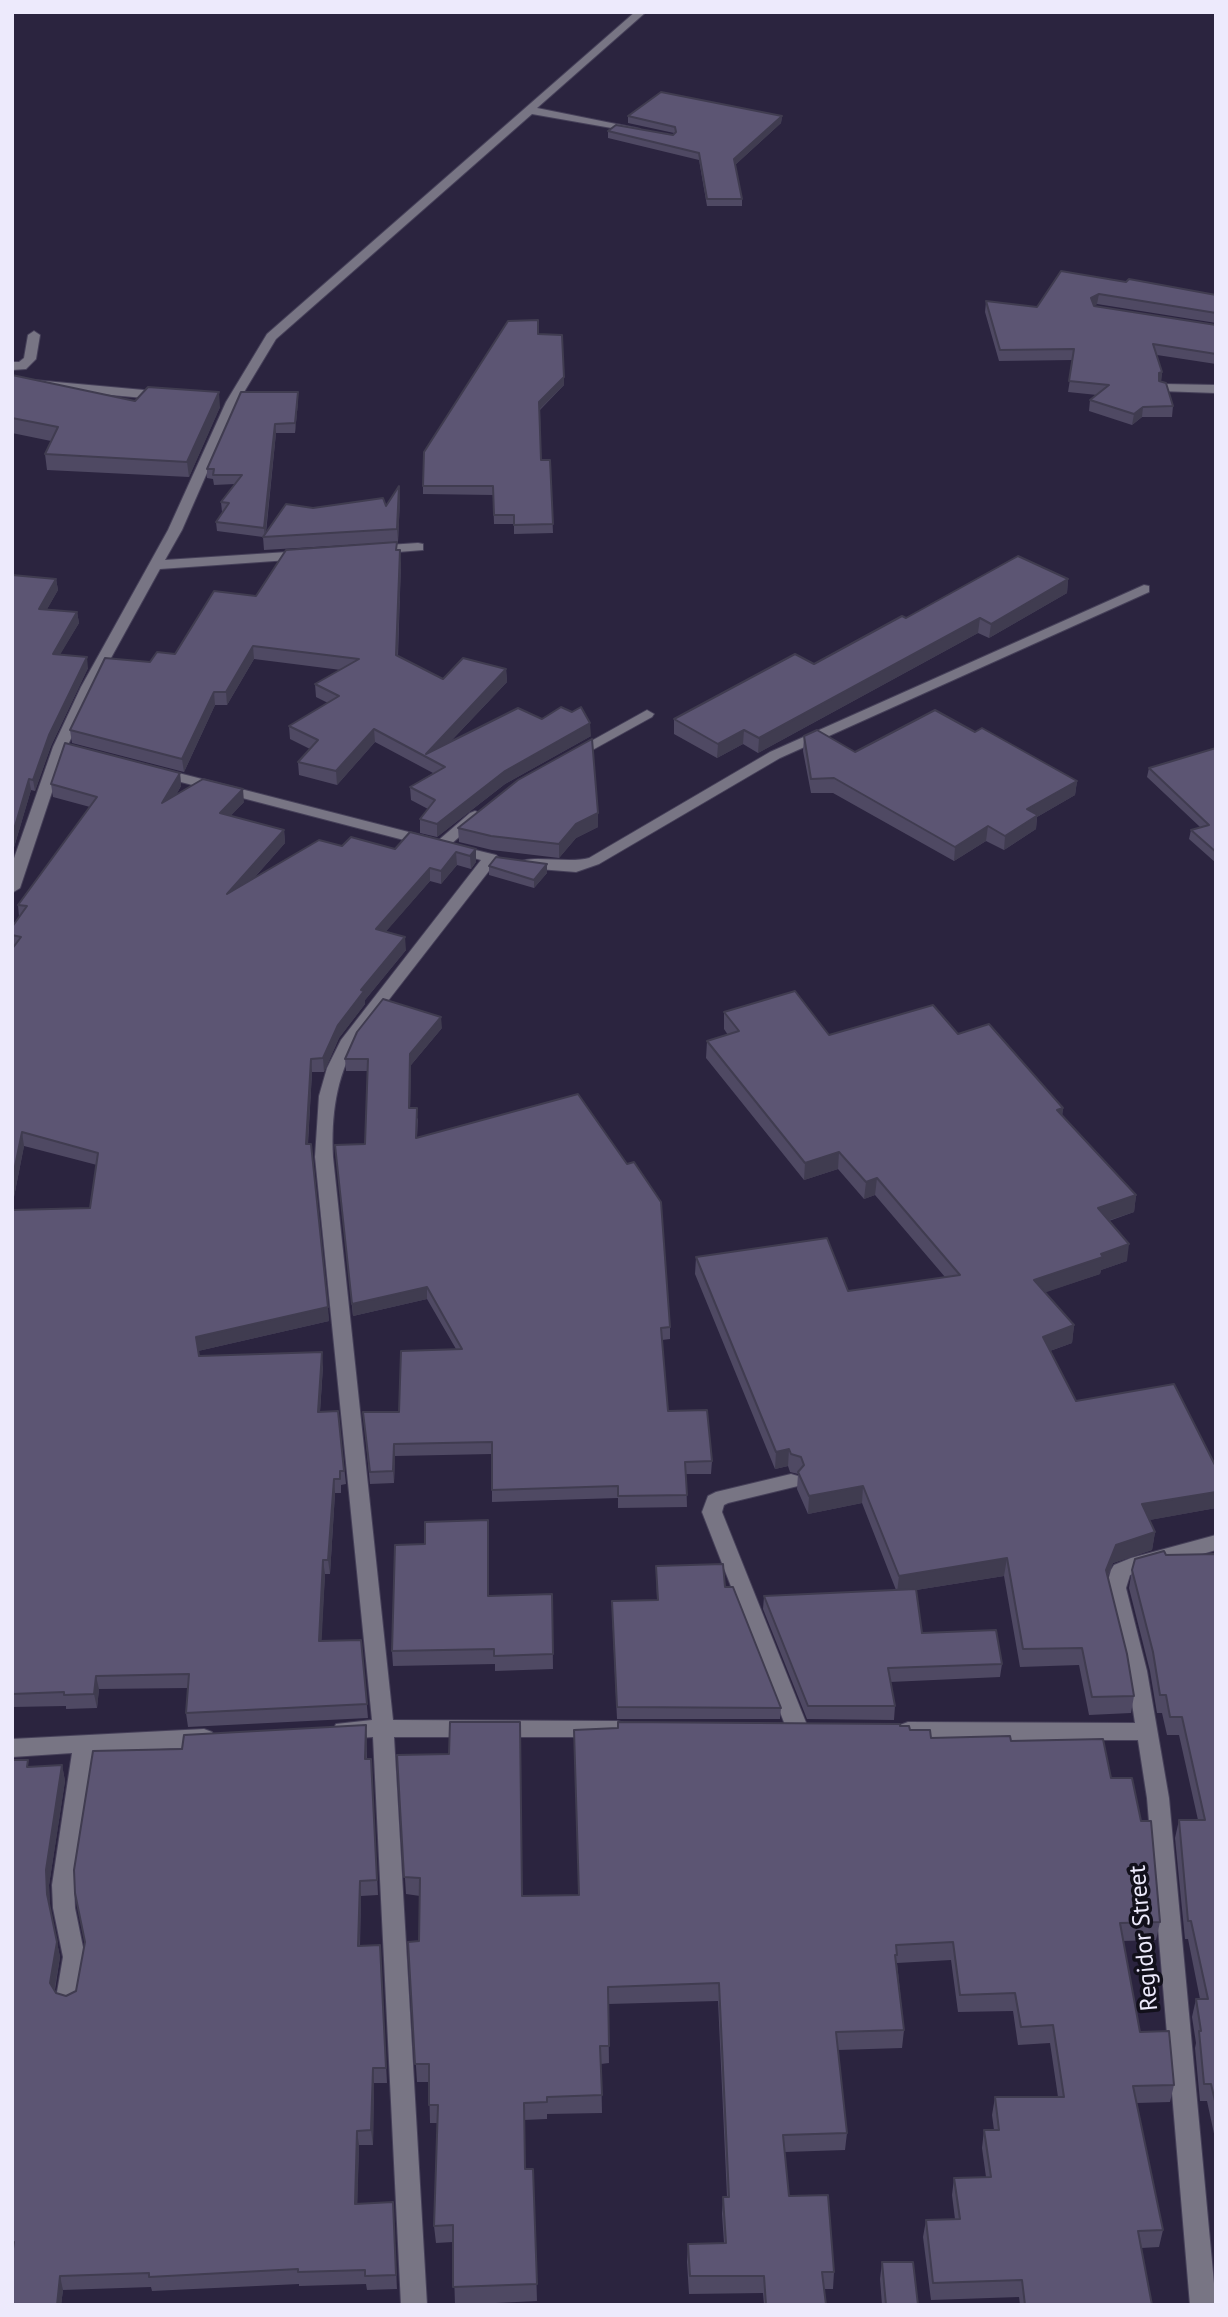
<!DOCTYPE html>
<html>
<head>
<meta charset="utf-8">
<style>
	body { margin:0 }
	#map { position:relative; width:1228px; height:2317px; overflow:hidden; background:#2b243f; font-family:"PT Sans",sans-serif }
	canvas { display:block }
	.frame { position:absolute; inset:0; border:14px solid #edeafc; pointer-events:none }
</style>
</head>
<body>
<div id="map">
<canvas width="1228" height="2317"></canvas>
<div class="frame"></div>
</div>
<script>
const ctx = document.querySelector('canvas').getContext('2d');
ctx.lineJoin = 'round';
function stroke(path, color, width, dash) {
  ctx.strokeStyle = color;
  ctx.lineWidth = width;
  ctx.lineCap = dash ? 'butt' : 'round';
  ctx.setLineDash(dash || []);
  ctx.stroke(path);
}
function fillPath(path, color) {
  ctx.fillStyle = color;
  ctx.fill(path, 'evenodd');
}
function write(font, color, halo, rows, align = 'center') {
  ctx.font = font + ' "PT Sans",sans-serif';
  ctx.lineWidth = 7;
  ctx.setLineDash([]);
  ctx.textBaseline = 'middle';
  ctx.strokeStyle = halo;
  ctx.fillStyle = color;
  for (const [text, x, y, turn = 0] of rows) {
    ctx.save();
    ctx.translate(x, y);
    ctx.rotate((+turn || 0) * Math.PI / 180);
    ctx.textAlign = isNaN(turn) ? turn : align;
    if (halo) ctx.strokeText(text, 0, 0);
    ctx.fillText(text, 0, 0);
    ctx.restore();
  }
}
const minor = new Path2D(`
	M635,12H646L537,108L636,128L640,129V133L532,114L276,339L238,402L182,530L165,560L303,551L310,555L303,559L160,569L95,687L67,747L20,888L12,893V864L53,747L81,687L168,530L226,402L267,334Z
	M34,331L40,335L36,359L26,369L12,370V362H19L24,358L28,335Z
	M12,378L166,392L172,396L166,400L12,386Z
	M1164,384L1216,385V393L1160,391V385Z
	M418,543L423,544V550L373,554L366,550L373,546Z
	M1144,585L1149,586V592L780,758L599,864L576,872L526,868L518,863C529,854 569,864 589,858L770,752Z
	M647,710L654,714L652,717L578,758L573,759L566,755Z
	M159,768L432,838L435,841L427,846L154,775L152,772Z
	M475,811L480,813L483,816L480,819L451,844L496,855L499,858L356,1042C336,1079 331,1115 333,1157L393,1720L617,1721L625,1723L628,1729L625,1735L617,1737H394L427,2305H401L373,1737L344,1739L336,1736L333,1730L336,1724L372,1720L315,1157L319,1096L327,1068L341,1040L481,860L449,851L446,848H436L433,845L470,813Z
	M791,1474L798,1476L801,1481L798,1486L728,1503L724,1505L722,1512L809,1730L806,1736L798,1739L790,1736L787,1730L702,1512L708,1496L716,1492Z
	M1216,1535V1550L1130,1575L1126,1588L1147,1671L1169,1798L1216,2305H1190L1147,1798L1138,1740H908L900,1737L897,1731L900,1725L908,1722L1135,1723L1127,1671L1106,1588L1111,1570L1114,1565L1131,1558Z
	M204,1729L212,1732L215,1738L212,1744L204,1747L94,1752L74,1885L75,1908L85,1957L76,2005L68,2008L60,2005L56,1998L63,1957L53,1908L52,1885L72,1753L12,1757V1739Z`);
stroke(minor, '#464059', 2);
fillPath(minor, '#787584');
fillPath(new Path2D(`
	M628,116H782L781,123L735,165L742,199V206H707L699,160L608,138V131L673,135L674,133L628,123Z
	M1126,282L1216,295V323L1097,304L1094,306L1216,325V364L1157,355L1162,372L1161,381L1173,406L1172,417H1142L1132,425L1089,411L1090,400L1097,395L1068,392L1073,360L999,361L985,312L986,301L1037,307Z
	M538,334L564,385L540,410L541,460H550L553,533L514,534V524H494L493,495L423,494V486Z
	M12,375L135,401L220,407L189,477L47,470L45,454L51,441L12,433Z
	M298,401L295,433H276L266,533L313,508L386,506L399,486L400,499L398,542L264,550L263,537L217,531L216,522L223,512H222L221,502L235,484L214,485L213,479L207,478V469Z
	M397,542V550L401,563L398,656L443,679L506,669L507,682L451,741L542,719L591,736L505,784L437,837L420,833V819L428,809L411,800L410,787L433,773L375,742L337,785L299,775L298,762L310,749L290,739L289,726L328,703L316,697L315,684L341,670L254,659L227,705H215L184,772L72,743L70,730L150,662L175,654L256,596Z
	M12,575L56,579L58,590L47,609L77,612L79,623L60,654L88,668L51,746L35,791L31,790L12,854Z
	M1068,579L1067,593L989,638L978,633L758,753L743,744L717,758L674,734V719L814,664L906,618Z
	M975,732L1077,781L1075,795L1037,817L1036,829L1004,850L986,841L954,861L833,793H811L803,751L804,736L855,752Z
	M1216,748V863L1189,839L1191,830L1200,827L1147,777L1149,768Z
	M180,773L181,786L176,795L244,802L230,816L284,830L285,843L254,878L342,846L395,849H476V862L471,869L457,865L441,884L430,881L386,931L406,950L365,1000V1004L339,1038L324,1072H312L308,1144L329,1321L198,1351L199,1356L323,1366L320,1412L338,1411L346,1484L341,1485V1493H335L330,1574H325L321,1641L361,1640L368,1718L188,1727L186,1713L188,1688L99,1689L97,1708L66,1709V1706L12,1707V1210L90,1208L97,1165L24,1146L12,1207L13,948H12V927L19,917L18,905L90,807L53,797L51,784Z
	M598,827L576,838L559,858L492,850L459,842L458,828Z
	M489,866L547,873L534,888L489,875Z
	M724,1012L829,1035L958,1034L1063,1108L1062,1116L1136,1195L1134,1212L1109,1221L1127,1261L1101,1270L1100,1274L1045,1292L1074,1325L1072,1343L1050,1351L1076,1401L1216,1467V1508L1149,1520L1155,1532L1152,1550L1113,1563L1108,1576L1134,1696L1131,1713L1089,1715L1079,1665L1020,1667L1004,1576L916,1590L922,1633L1002,1664L1000,1677L890,1682L895,1706L894,1720L807,1719L763,1609L764,1596L896,1590L862,1503L808,1514L797,1489L798,1474L790,1472L788,1466L775,1469L695,1274L696,1257L848,1291L945,1277L875,1195L864,1199L838,1169L804,1180L706,1058L707,1041L728,1035L724,1029Z
	M442,1028L411,1065L410,1108L418,1119L417,1137L670,1327V1339L662,1340L668,1411L712,1461L711,1474H686L687,1507L618,1508V1498L492,1502V1454L395,1456L394,1483L370,1484L363,1412H399L456,1349L427,1299L353,1316L335,1145L365,1144L368,1071H346L345,1059Z
	M488,1520L489,1596L552,1594L553,1669L495,1671V1664L393,1666L392,1651L425,1544Z
	M1216,1554V2143L1207,2101H1200L1195,2048L1196,2043L1192,2017L1196,1999H1200L1188,1939H1185L1175,1838L1179,1820H1198L1179,1735H1167L1162,1713H1157L1150,1671L1129,1588L1132,1570Z
	M656,1566L725,1587L781,1708L780,1719H617L612,1612L657,1600Z
	M900,1726L931,1738L1011,1741L1111,1778L1160,1922L1156,1940L1123,1941L1140,2032L1174,2085L1170,2102L1137,2103L1163,2230L1159,2247L1141,2248L1152,2305H1020L1019,2297L931,2300L923,2237L926,2220L955,2219L952,2195L954,2178L986,2177L982,2148L984,2130H994L992,2115L995,2097H1058L1050,2043L1018,2045L1013,2011L958,2012L951,1960L897,1963L904,2030L902,2048L838,2050L847,2133L845,2150L785,2152L789,2196L834,2272L833,2289H824L826,2305H764L763,2293L689,2294L687,2262L688,2244L724,2243L722,2214L723,2197H727L718,2001L608,2004L609,2063L601,2064L602,2113L547,2114V2119L524,2120L525,2169H533L537,2301L455,2305L453,2242L436,2243L434,2226L438,2123H430L429,2082H417L408,1942L419,1941L420,1896L406,1894L397,1755L523,1896L579,1895Z
	M367,1740V1759H371L372,1774L378,1895L361,1896L360,1946L380,1945L387,2083H374L373,2145H359L357,2204L393,2202L397,2289L367,2290L366,2284L299,2286V2284L152,2291L151,2287L63,2290L61,2305H12V1760L30,1767L62,1765L65,1781L49,1885L50,1909L60,1957L55,1990L56,1993L66,1996L76,1991L182,1749Z
	M882,2262L918,2305H882L880,2279Z`), '#4f4963');
fillPath(new Path2D(`
	M782,116L781,123L734,166V159Z
	M1099,294L1097,304L1090,308L1091,298Z
	M1162,372L1161,382L1158,383L1159,373Z
	M564,377V385L539,410V402Z
	M219,392L220,407L189,477L187,462Z
	M298,392V401L295,433V423Z
	M1143,407L1142,417L1132,425L1134,414Z
	M275,424L276,433L265,538L264,528Z
	M399,486L400,499L398,542L397,529Z
	M400,550L401,563L397,668L396,655Z
	M56,579L58,590L41,620L39,609Z
	M1068,579L1067,593L989,638L991,624Z
	M77,612L79,623L54,665L53,654Z
	M980,618L978,633L758,753L759,738Z
	M253,646L254,659L227,705L226,692Z
	M87,657L88,668L51,746L35,791L33,780L49,735Z
	M506,669L507,682L433,760L426,754Z
	M214,692L215,705L184,772L182,759Z
	M590,723L591,736L505,784L437,837V824L505,771Z
	M374,729L375,742L337,785L336,771Z
	M744,730L743,744L717,758L718,744Z
	M180,773L181,786L164,816L162,803Z
	M29,779L31,790L12,854V836Z
	M1077,781L1075,795L1037,817L1036,829L1004,850L1005,836L1027,809Z
	M243,789L244,802L221,826L220,813Z
	M598,813V827L576,838L559,858V844L576,824Z
	M988,826L986,841L954,861L955,847Z
	M284,830L285,843L228,907L227,894Z
	M476,849V862L471,869L470,856Z
	M456,852L457,865L441,884V871Z
	M547,864V873L534,888V880Z
	M430,868V881L377,942L376,929Z
	M405,937L406,950L365,1000V1004L339,1038L324,1072L323,1058L338,1025L361,990Z
	M441,1017L442,1028L411,1065L410,1120V1054Z
	M311,1059L312,1072L307,1157L306,1144Z
	M1063,1108L1061,1125L1057,1110Z
	M22,1132L24,1146L12,1207V1181Z
	M839,1152L838,1169L804,1180L805,1163Z
	M877,1178L875,1195L864,1199L866,1182Z
	M1136,1195L1134,1212L1095,1225L1098,1208Z
	M1129,1244L1127,1261L1101,1270L1100,1274L1032,1297L1034,1280Z
	M427,1287V1299L353,1316L352,1304Z
	M328,1307L329,1321L198,1351L196,1337Z
	M1074,1325L1072,1343L1041,1354L1043,1337Z
	M322,1352L323,1366L319,1426L318,1412Z
	M394,1444L395,1456L394,1483L393,1471Z
	M789,1449L788,1466L775,1469L776,1452Z
	M334,1479L335,1493L330,1574L328,1560Z
	M863,1486L862,1503L808,1514L809,1496Z
	M1216,1492V1508L1139,1522L1142,1504Z
	M1155,1532L1152,1550L1113,1563L1103,1587L1106,1570L1116,1545Z
	M1007,1558L1004,1576L897,1593L899,1576Z
	M323,1560L325,1574L321,1654L319,1641Z
	M96,1676L99,1689L97,1708L94,1694Z
	M366,1725L367,1740L366,1774L365,1759Z
	M62,1765L65,1781L49,1885L50,1909L47,1894L46,1870Z
	M360,1881L361,1896L359,1961L358,1946Z
	M57,1942L60,1957L53,1998L50,1983Z
	M373,2068L374,2083L373,2145L371,2130Z
	M357,2131L359,2145L357,2218L355,2204Z
	M393,2202L394,2217L397,2289L396,2275Z
	M60,2276L63,2290L61,2305H57Z`), '#403c50');
const building = new Path2D(`
	M661,92L782,116L734,159L742,199H707L699,153L608,131L616,125L673,135L676,132L675,127L628,116Z
	M1061,271L1126,282L1129,279L1216,295V313L1099,294L1091,298L1094,306L1216,325V354L1153,344L1162,372L1159,373V381L1166,383L1173,406L1143,407L1134,414L1090,400L1109,385L1069,381L1074,349L1000,350L986,301L1037,307Z
	M538,320V334L562,335L564,377L539,402L541,460H550L553,524L514,525V515H494L493,486H423L424,452L508,321Z
	M12,375L135,401L148,387L219,392L187,462L45,454L58,427L12,418Z
	M241,392H298L295,423L275,424L264,528L216,522L229,503L221,502L242,475H213L214,469H207Z
	M399,486L397,529L263,537L286,504L313,508L383,498L386,506Z
	M397,542L396,550H400L396,655L443,679L463,658L506,669L426,754L518,708L542,719L561,707L572,712L581,707L590,723L505,771L437,824L420,819L435,800L410,787L445,767L374,729L336,771L298,762L318,740L289,726L339,696L315,684L359,659L253,646L226,692H214L182,759L70,730L105,658L150,662L157,652L175,654L214,591L256,596L286,550Z
	M1018,556L1068,579L991,624L980,618L759,738L744,730L718,744L674,719L795,654L814,664L902,616L906,618Z
	M12,575L56,579L39,609L77,612L53,654L87,657L49,735L33,780L29,779L12,836Z
	M935,710L975,732L982,728L1077,781L1027,809L1038,815L1005,836L988,826L955,847L834,778L811,779L804,736L817,730L855,752Z
	M592,739L598,813L576,824L559,844L491,836L458,828L518,780Z
	M65,743L180,773L162,803L203,779L243,789L220,813L284,830L227,894L319,840L342,846L351,837L395,849L410,832L476,849L470,856L456,852L441,871L430,868L376,929L405,937L361,990L364,991L338,1025L323,1058L311,1059L306,1144H311L328,1307L196,1337L199,1356L322,1352L318,1412L338,1411L344,1471H340V1479H334L328,1560H323L319,1641L361,1640L367,1704L186,1713L189,1674L96,1676L94,1694L64,1695V1692L12,1694V1210L90,1208L98,1153L22,1132L12,1181V949L21,937L12,935V927L27,906L18,905L97,797L51,784Z
	M1216,748V852L1191,830L1209,825L1149,768Z
	M496,857L547,864L534,880L489,866Z
	M795,991L829,1035L933,1005L958,1034L989,1024L1063,1108L1057,1110L1136,1195L1098,1208L1129,1244L1101,1254L1103,1257L1034,1280L1074,1325L1043,1337L1076,1401L1174,1384L1216,1467V1492L1142,1504L1155,1532L1116,1545L1106,1570L1127,1654L1134,1696L1092,1697L1082,1648L1023,1649L1007,1558L899,1576L863,1486L809,1496L798,1472L804,1465L801,1457L791,1454L789,1449L776,1452L696,1257L827,1238L848,1291L960,1275L877,1178L866,1182L839,1152L805,1163L707,1041L739,1031L724,1012Z
	M383,999L441,1017L410,1054L409,1108H417L416,1138L578,1094L627,1164L634,1162L661,1202L670,1327L661,1328L668,1411L707,1410L712,1461L685,1462L687,1495L618,1496V1486L492,1490V1442L394,1444L393,1471L370,1472L363,1412H399L401,1351L462,1349L427,1287L352,1304L335,1145L365,1144L368,1059H345L357,1032Z
	M488,1520V1596L552,1594L553,1654L494,1656V1649L392,1651L395,1545L425,1544V1522Z
	M1164,1551L1166,1555L1216,1554V2105L1211,2084H1204L1199,2031H1201L1196,1999H1208L1191,1921H1188L1179,1820H1205L1182,1717H1170L1166,1695H1160L1153,1652L1132,1570L1135,1559Z
	M723,1564L725,1587H733L781,1708L617,1707L612,1601L658,1600L656,1566Z
	M916,1589L922,1633L996,1630L1002,1664L888,1668L895,1706H808L764,1596Z
	M450,1722H520L522,1896L579,1895L574,1730L618,1728V1722L900,1724V1726H909L910,1730H930L931,1738L1010,1736L1011,1741L1103,1739L1111,1778H1132L1141,1821H1151L1160,1922L1120,1923L1140,2032L1169,2031L1174,2085L1133,2086L1163,2230L1138,2231L1152,2305H1025L1022,2280L933,2283L926,2220L960,2219L954,2178L991,2177L984,2130H999L995,2097H1064L1053,2025L1021,2027L1015,1993L960,1995L953,1942L896,1945L897,1955H895L904,2030L836,2032L847,2133L783,2135L789,2196L828,2195L834,2272H822L826,2305H766L764,2276H690L688,2244L726,2243L723,2197H729L719,1983L608,1987L609,2046H600L602,2095L547,2097V2102L524,2103L525,2169H533L537,2284L453,2287V2225L434,2226L438,2105H429V2064H415L408,1942L419,1941L420,1878L404,1877L397,1755L449,1754Z
	M366,1725L365,1759H371L377,1880L360,1881L358,1946L380,1945L386,2068H373L371,2130L357,2131L355,2204L393,2202L396,2275L365,2276V2270L298,2272V2269L149,2277V2273L60,2276L57,2305H12V2255L14,2242H12V1760H28L27,1767L62,1765L46,1870L47,1894L57,1942L50,1983L56,1993L66,1996L76,1991L85,1942L75,1893L74,1870L93,1751L182,1749L184,1735Z
	M882,2262H913L918,2305H886Z`);
fillPath(building, '#5c5573');
stroke(building, '#403c50', 2);
write('24px', '#edeafc', '#12101b', [
	["Regidor Street",1144,1938,-95]
]);
</script>
</body>
</html>
